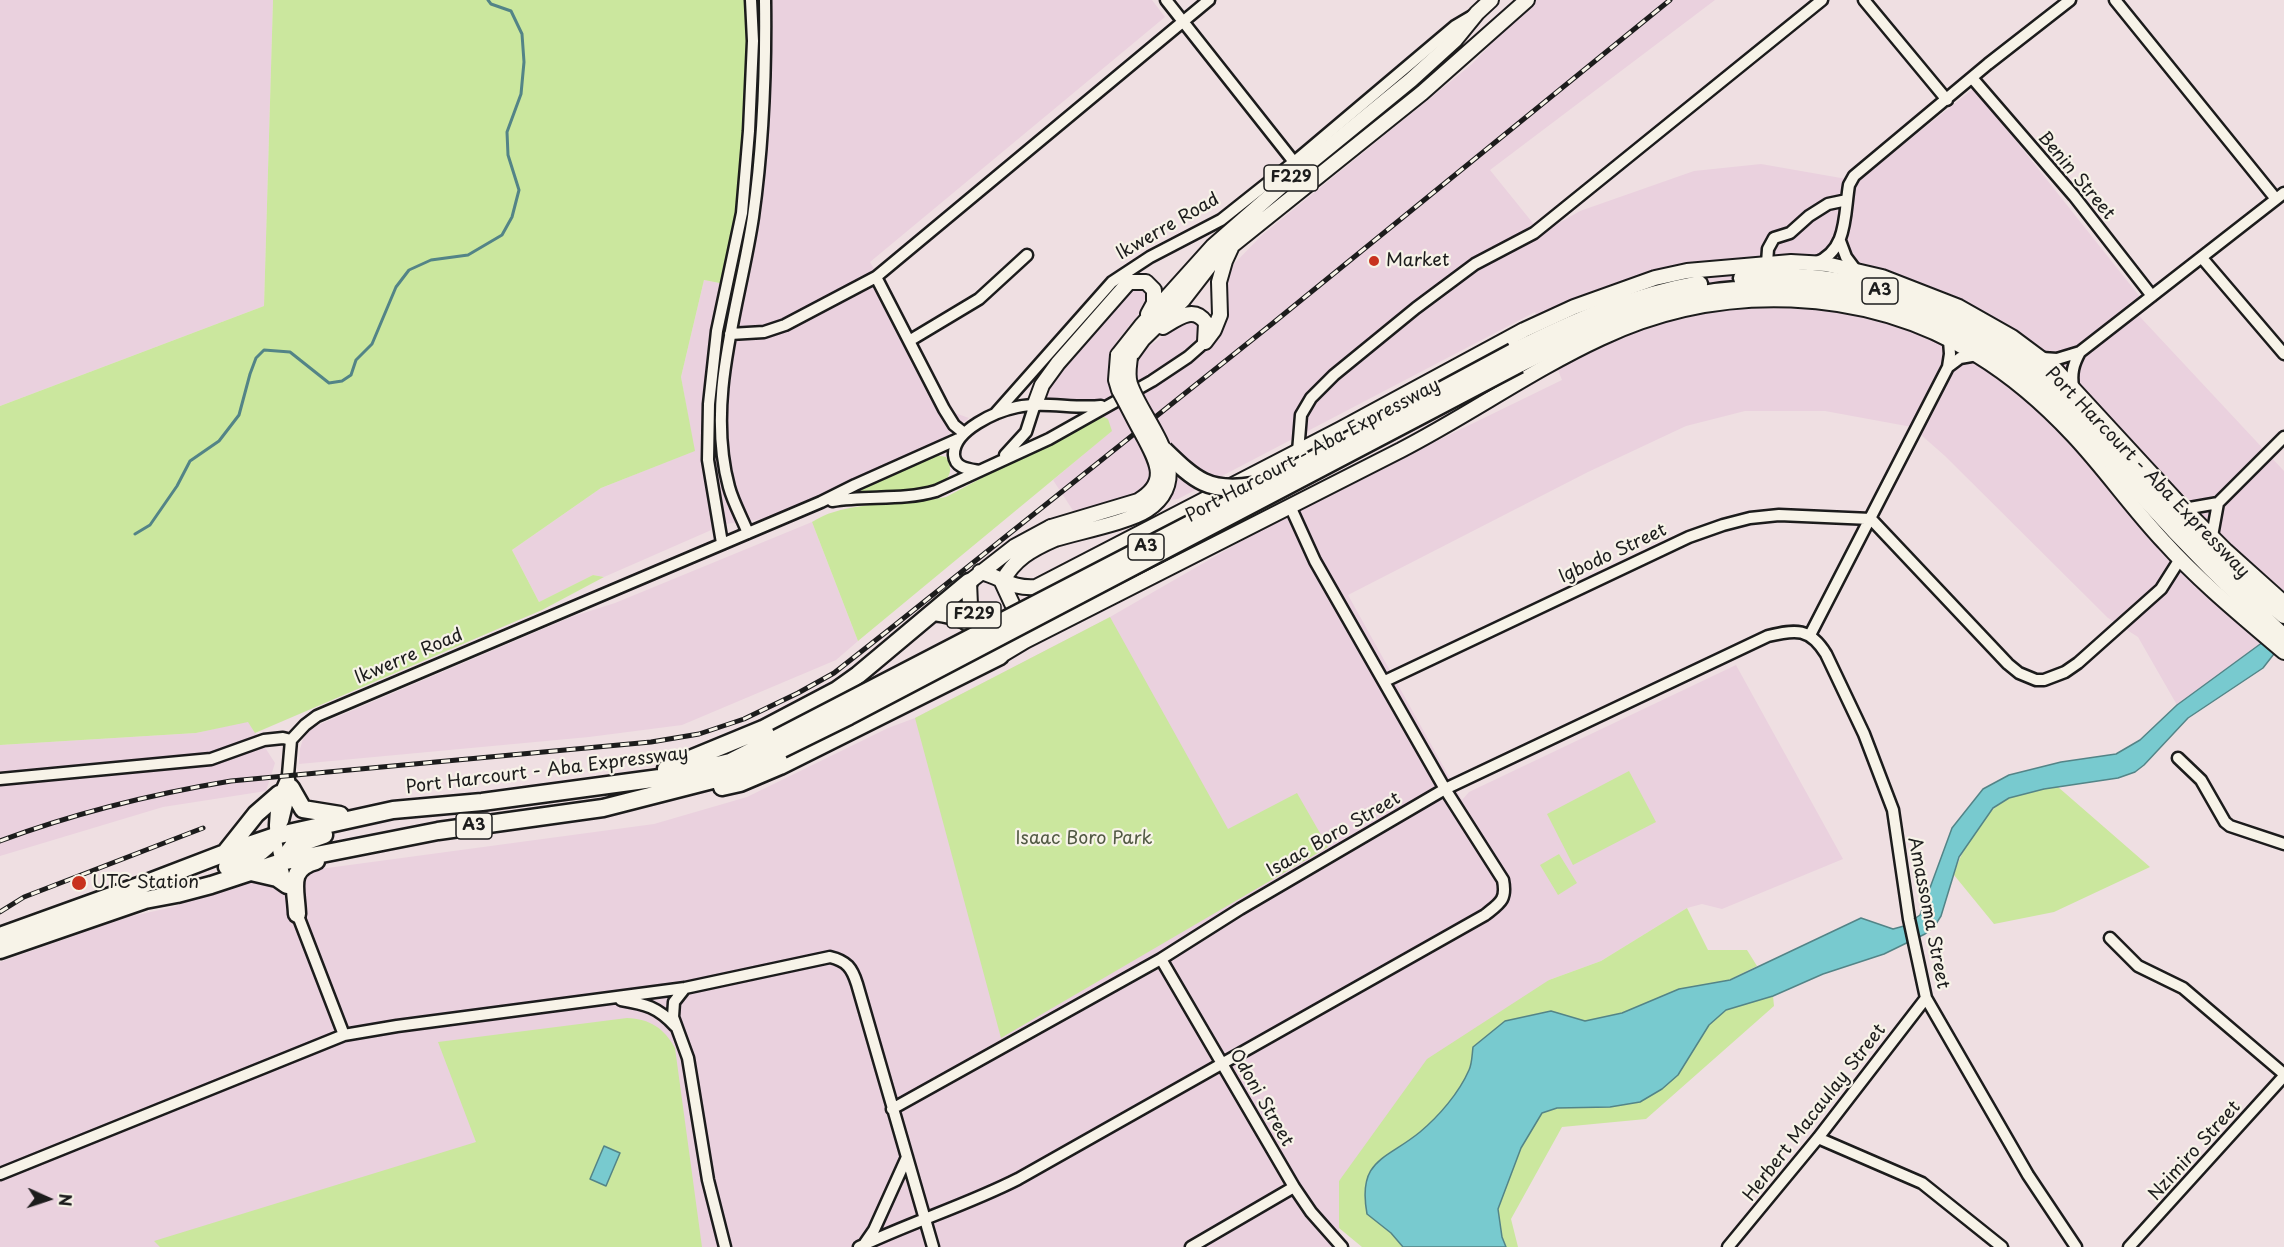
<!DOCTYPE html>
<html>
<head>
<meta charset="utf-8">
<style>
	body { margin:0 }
	#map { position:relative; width:2284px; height:1247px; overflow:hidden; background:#efdfe2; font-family:"Playpen Sans",sans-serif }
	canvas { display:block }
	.north { position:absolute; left:18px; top:1169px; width:60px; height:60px; -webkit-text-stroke:4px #f7f3e8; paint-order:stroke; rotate:93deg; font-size:16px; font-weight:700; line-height:24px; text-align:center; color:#1c1c1c }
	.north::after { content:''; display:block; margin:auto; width:21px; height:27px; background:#1c1c1c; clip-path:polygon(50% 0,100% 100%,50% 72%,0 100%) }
</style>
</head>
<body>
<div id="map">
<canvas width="2284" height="1247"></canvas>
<div class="north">N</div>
</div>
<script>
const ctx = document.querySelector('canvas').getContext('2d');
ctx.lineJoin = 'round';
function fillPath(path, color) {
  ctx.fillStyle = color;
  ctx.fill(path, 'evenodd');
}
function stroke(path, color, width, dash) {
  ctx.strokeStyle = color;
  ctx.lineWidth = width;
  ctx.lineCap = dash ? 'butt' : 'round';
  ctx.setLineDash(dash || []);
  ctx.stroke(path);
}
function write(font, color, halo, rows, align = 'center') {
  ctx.font = font + ' "Playpen Sans",sans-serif';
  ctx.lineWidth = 4.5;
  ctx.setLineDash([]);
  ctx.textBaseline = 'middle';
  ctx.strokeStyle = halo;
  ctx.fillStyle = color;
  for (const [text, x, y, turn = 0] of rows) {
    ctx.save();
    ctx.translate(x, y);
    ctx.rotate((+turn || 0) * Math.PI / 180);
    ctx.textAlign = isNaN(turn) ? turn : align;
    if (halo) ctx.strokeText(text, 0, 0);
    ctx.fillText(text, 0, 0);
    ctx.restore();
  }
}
fillPath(new Path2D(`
	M0,0H273L264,306L0,406Z
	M765,0H1152L1165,17L870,262L955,413L969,418L933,447L763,519L725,524L604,577L593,575L539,602L512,550L601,488L694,451L681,377L704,280L739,287Z
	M1533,0H1715L1490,170L1532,222L1538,235L1580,211L1694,171L1761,164L1858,181L1974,88L2140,297L2128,304L2284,471V611L2263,642L2177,705L2138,637L2108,618L1945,456L1912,427L1825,411H1745L1686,426L1588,472L1348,595L1462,800L1469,792L1736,665L1843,859L1722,909L1702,904L1687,908L1601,961L1549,980L1339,1181V1247H0V962L128,917L173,907L245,882L257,880L275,884L282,890L306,880L305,871L654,824L747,797L888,728L915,718L1110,617L1299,508L1562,380L1535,312L1178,499L1074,512L1053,480L1111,431L1100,415L1201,356L1222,332L1227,313L1225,287L1230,268L1262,235L1472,64Z
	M1141,285L1150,293L1146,306L1116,342L1108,364L1110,368L1133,365L1140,353L1184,321L1194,319L1201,327L1200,336L1183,352L1142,381L1104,401L1085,403L1044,401L1049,385L1129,288Z
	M812,522L858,641L836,660L682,725L589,737L299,764L300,749L303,739L309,731L318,725L571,617L615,603Z
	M248,721L275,763L266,791L163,807L0,856V745L196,733Z`), '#ead1de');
fillPath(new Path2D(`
	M273,0H765L754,217L740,287L704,280L681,377L695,451L601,488L512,550L539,602L593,575L604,577L542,610L255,733L248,722L196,733L0,745V406L264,306Z
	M1100,415L1108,419L1112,431L858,641L812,522C819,518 826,514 834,512C869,501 909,505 946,497Z
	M936,455L946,457C970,497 882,494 861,491L863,487Z
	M1110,617L1228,829L1297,793L1328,847L1001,1038L915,718Z
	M1629,771L1656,822L1573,865L1547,814Z
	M2058,787L2150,867L2054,912L1994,924L1954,875C1961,850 1983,812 2007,799C2021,791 2042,789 2058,787Z
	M1559,854L1577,883L1558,895L1540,865Z
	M1687,908L1708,950H1747L1757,966L1729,980L1679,989L1541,1052L1440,1247H1362L1339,1228V1181L1427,1059L1549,980L1601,961Z
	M1773,996L1774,1006L1646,1119L1562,1127L1511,1219L1518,1247H1461L1450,1170L1684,1019Z
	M627,1018C650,1019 664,1028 675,1048L702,1247H160L154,1241L476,1142L438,1042Z`), '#cbe79e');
const water = new Path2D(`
	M2284,611V641L2263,668L2188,718L2144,765L2135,772L2118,778L2044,789L2009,798L1993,808L1959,857L1941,916L1934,927L1925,934L1884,954L1823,974L1773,996L1726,1010L1709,1025L1678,1075L1662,1089L1640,1102L1610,1107L1557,1108L1542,1113L1521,1148L1498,1209L1502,1237L1506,1247H1403L1391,1233L1367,1214C1357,1159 1386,1160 1420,1132C1439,1116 1459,1093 1469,1070C1472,1064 1472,1055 1473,1047L1505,1021L1551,1011L1585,1021L1622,1013L1679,989L1730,980L1861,918L1893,929L1904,926L1920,915L1952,828L1983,789L2009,775L2061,762L2116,754L2140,740L2177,705L2263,642Z
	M604,1146L620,1153L606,1186L590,1179Z`);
fillPath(water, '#78cacf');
stroke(water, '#538487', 1.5);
stroke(new Path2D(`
	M135,534L150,525L177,486L190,461L219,441L239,415L250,374L256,358L264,350L290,352L329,383L342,381L351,375L356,360L372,344L396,287L409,270L431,260L468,255L502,235L512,217L519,190L508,155L507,132L521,94L524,62L522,34L511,11L491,4L488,0`), '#538487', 3);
const minor = new Path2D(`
	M1166,0L1294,162
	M1864,0L1947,100
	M2115,0L2276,199
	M1973,79L2074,196L2152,296
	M1840,241L1846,257L1855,269
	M2202,258L2284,354
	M1767,263L1768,249L1774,238L1790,233L1809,216L1828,204L1847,200
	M1815,263C1848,251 1844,215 1849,185L1854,176L1988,64L2070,0
	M876,277L944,409L954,425L964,433
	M730,334L764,332L785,325L876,277L1209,0
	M909,341L979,299L1027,255
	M2042,358L2057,359L2080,352L2284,193
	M1948,367L1960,358L1977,355
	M2073,387C2071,373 2073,365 2080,352
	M995,414L1112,282L1150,257L1221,220L1294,162L1455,26L1472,16
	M1298,452L1301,415L1311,398L1334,375L1416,308L1475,264L1534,233L1822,0
	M1005,455L1026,432L1035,404
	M979,471C968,469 955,468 954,455C953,430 997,411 1017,407C1044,401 1073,409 1101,406
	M832,501C867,495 902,501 936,491L1049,439L1152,381L1188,357L1205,342
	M2184,509L2218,503L2284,437
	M748,533C742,518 733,502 729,487C705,398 740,305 753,217C763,146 766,72 765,0
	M2212,536L2218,503
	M722,543L708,460L709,404L717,331L742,213L749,131L753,41L751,0
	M1810,635L1948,367L1950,354L1949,340
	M1385,681L1689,537L1723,525L1750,518L1779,515L1871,519L2008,664L2019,673L2036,680H2044L2065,672L2078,663L2161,589L2180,559
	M291,740L305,725L317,716L821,502L855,485L958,439
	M2178,758L2201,780L2225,822L2230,826L2284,844
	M0,779L211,759L264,740L283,738L291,740
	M275,836L283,821L291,788L288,775L291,740
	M287,885C275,840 267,818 288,775
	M295,908L344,1035
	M2110,938L2138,966L2183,988L2284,1074
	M1161,959L1294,1187L1311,1212L1342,1247
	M685,988L674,1002L673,1017L688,1058L708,1180L725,1247
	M621,1000C645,1004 658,1007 675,1026
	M892,1109L1161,959L1240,909L1445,789L1768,636C1796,629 1810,628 1826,654L1864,734L1893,810L1909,919L1926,998L2028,1175L2076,1247
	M1818,1138L1922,1183L2002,1247
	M0,1174L344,1035L397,1026L685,988L830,957C847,961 852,968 857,984L933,1247
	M865,1243L874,1230L907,1157
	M859,1247C911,1222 967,1205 1018,1179L1485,915C1500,903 1507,900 1503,880L1445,789L1315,561L1290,506
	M1191,1247L1294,1187
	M1728,1247L1818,1138L1926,998
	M2129,1247L2284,1076`);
const major = new Path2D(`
	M1163,327C1178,318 1194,305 1206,323L1205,342
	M1205,342L1214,330L1220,315L1219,282L1225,261L1231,248
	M1118,355L1141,326L1213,246L1285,183L1411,80L1455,40L1477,13L1491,0
	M1130,357L1143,339L1183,300L1214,260L1422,93L1527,0
	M1035,404L1042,385L1058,363L1129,282H1146L1154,290V303L1148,314
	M1051,527L1014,547L969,582L970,605L1000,656L1025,641C1151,578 1276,514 1401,450C1469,415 1532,370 1601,338C1719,282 1865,286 1977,355C2013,377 2044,404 2073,435C2105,469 2132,508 2164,542C2200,582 2243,617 2284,652
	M980,572C1002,577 1011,589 1036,587L1341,429L1524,330L1574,307L1655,278L1687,271L1791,262L1826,264L1882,277L1959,307L2012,337L2055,369L2184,509L2226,551L2284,603
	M1002,582C1014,559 1032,549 1055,539
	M1002,582L1020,621`);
const highway = new Path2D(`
	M1742,278C1852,268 1968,307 2049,380C2086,413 2116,451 2150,486C2193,531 2237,574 2284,615
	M1513,352C1573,322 1632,296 1699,284
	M1519,364C1567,341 1614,316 1666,302C1794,268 1938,299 2038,386C2076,418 2108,458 2142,495C2187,545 2234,592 2284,637
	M934,612C957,615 976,619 982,645
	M666,769L763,729L837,690L858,675L969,582
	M722,787L740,783L780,766L1000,656
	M291,788L303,809L340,815
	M225,853L256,814L279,794
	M281,862L293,846L324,835
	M227,867C248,860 263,855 275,836
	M251,872L277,878L287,885
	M297,914C296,888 287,869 316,861
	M0,936L147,883L225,853L275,836L393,810L482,802L667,777L730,762L777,738
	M0,950L145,900L177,894L211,885L281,862L438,831L603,808L732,775L782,749`);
stroke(minor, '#1c1c1c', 15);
stroke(major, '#1c1c1c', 18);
stroke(highway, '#1c1c1c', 21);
stroke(minor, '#f7f3e8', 10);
stroke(major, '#f7f3e8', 14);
stroke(highway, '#f7f3e8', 16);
const rail = new Path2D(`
	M0,841C75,813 152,794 231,781L651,742L699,734L744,719L798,693L834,673L895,625L1273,323L1670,0
	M0,912L24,897L203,828`);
stroke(rail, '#1c1c1c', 5);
stroke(rail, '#f7f3e8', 3, [9]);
const majorBridge = new Path2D(`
	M1051,527L1138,501C1171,482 1156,460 1142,433C1134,419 1127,404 1119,390L1116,380L1118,355
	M1055,539C1078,532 1129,522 1147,510C1199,475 1143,423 1130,384C1127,375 1129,366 1130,357`);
const highwayBridge = new Path2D(`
	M1164,450C1195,480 1208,493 1253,486
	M777,738L1269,483L1513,352
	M782,749L849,716L1519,364`);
stroke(majorBridge, '#1c1c1c', 18, []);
stroke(highwayBridge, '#1c1c1c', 21, []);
stroke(majorBridge, '#f7f3e8', 14);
stroke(highwayBridge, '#f7f3e8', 16);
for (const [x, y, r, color] of [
	[1374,261,6,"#c8321e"],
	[79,883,8,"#c8321e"]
]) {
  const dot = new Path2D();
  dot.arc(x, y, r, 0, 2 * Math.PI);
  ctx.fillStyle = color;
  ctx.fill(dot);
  stroke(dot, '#f7f3e8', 2);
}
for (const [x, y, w] of [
	[1291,178,54],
	[1880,291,36],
	[1146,547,36],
	[974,615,54],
	[474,826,36]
]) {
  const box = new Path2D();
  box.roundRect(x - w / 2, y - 13, w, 26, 4.5);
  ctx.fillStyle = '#f7f3e8';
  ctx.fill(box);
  stroke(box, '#1c1c1c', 1.5);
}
write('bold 16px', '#1c1c1c', null, [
	["F229",1291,178],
	["A3",1880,291],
	["A3",1146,547],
	["F229",974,615],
	["A3",474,826]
]);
write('18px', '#1c1c1c', '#f7f3e8', [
	["Benin Street",2076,176,50],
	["Ikwerre Road",1168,227,-30],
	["Port Harcourt - Aba Expressway",1313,451,-28],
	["Port Harcourt - Aba Expressway",2147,473,46],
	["Igbodo Street",1613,554,-25],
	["Ikwerre Road",409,657,-23],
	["Port Harcourt - Aba Expressway",547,771,-7],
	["Isaac Boro Street",1334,835,-30],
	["Amassoma Street",1928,913,79],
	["Odoni Street",1261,1098,60],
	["Herbert Macaulay Street",1815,1113,-52],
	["Nzimiro Street",2195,1151,-48]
]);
write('18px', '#1c1c1c', '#f7f3e8', [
	["Market",1386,261],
	["UTC Station",92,883]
], 'left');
write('18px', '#515943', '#f7f3e8', [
	["Isaac Boro Park",1084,839]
]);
</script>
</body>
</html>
